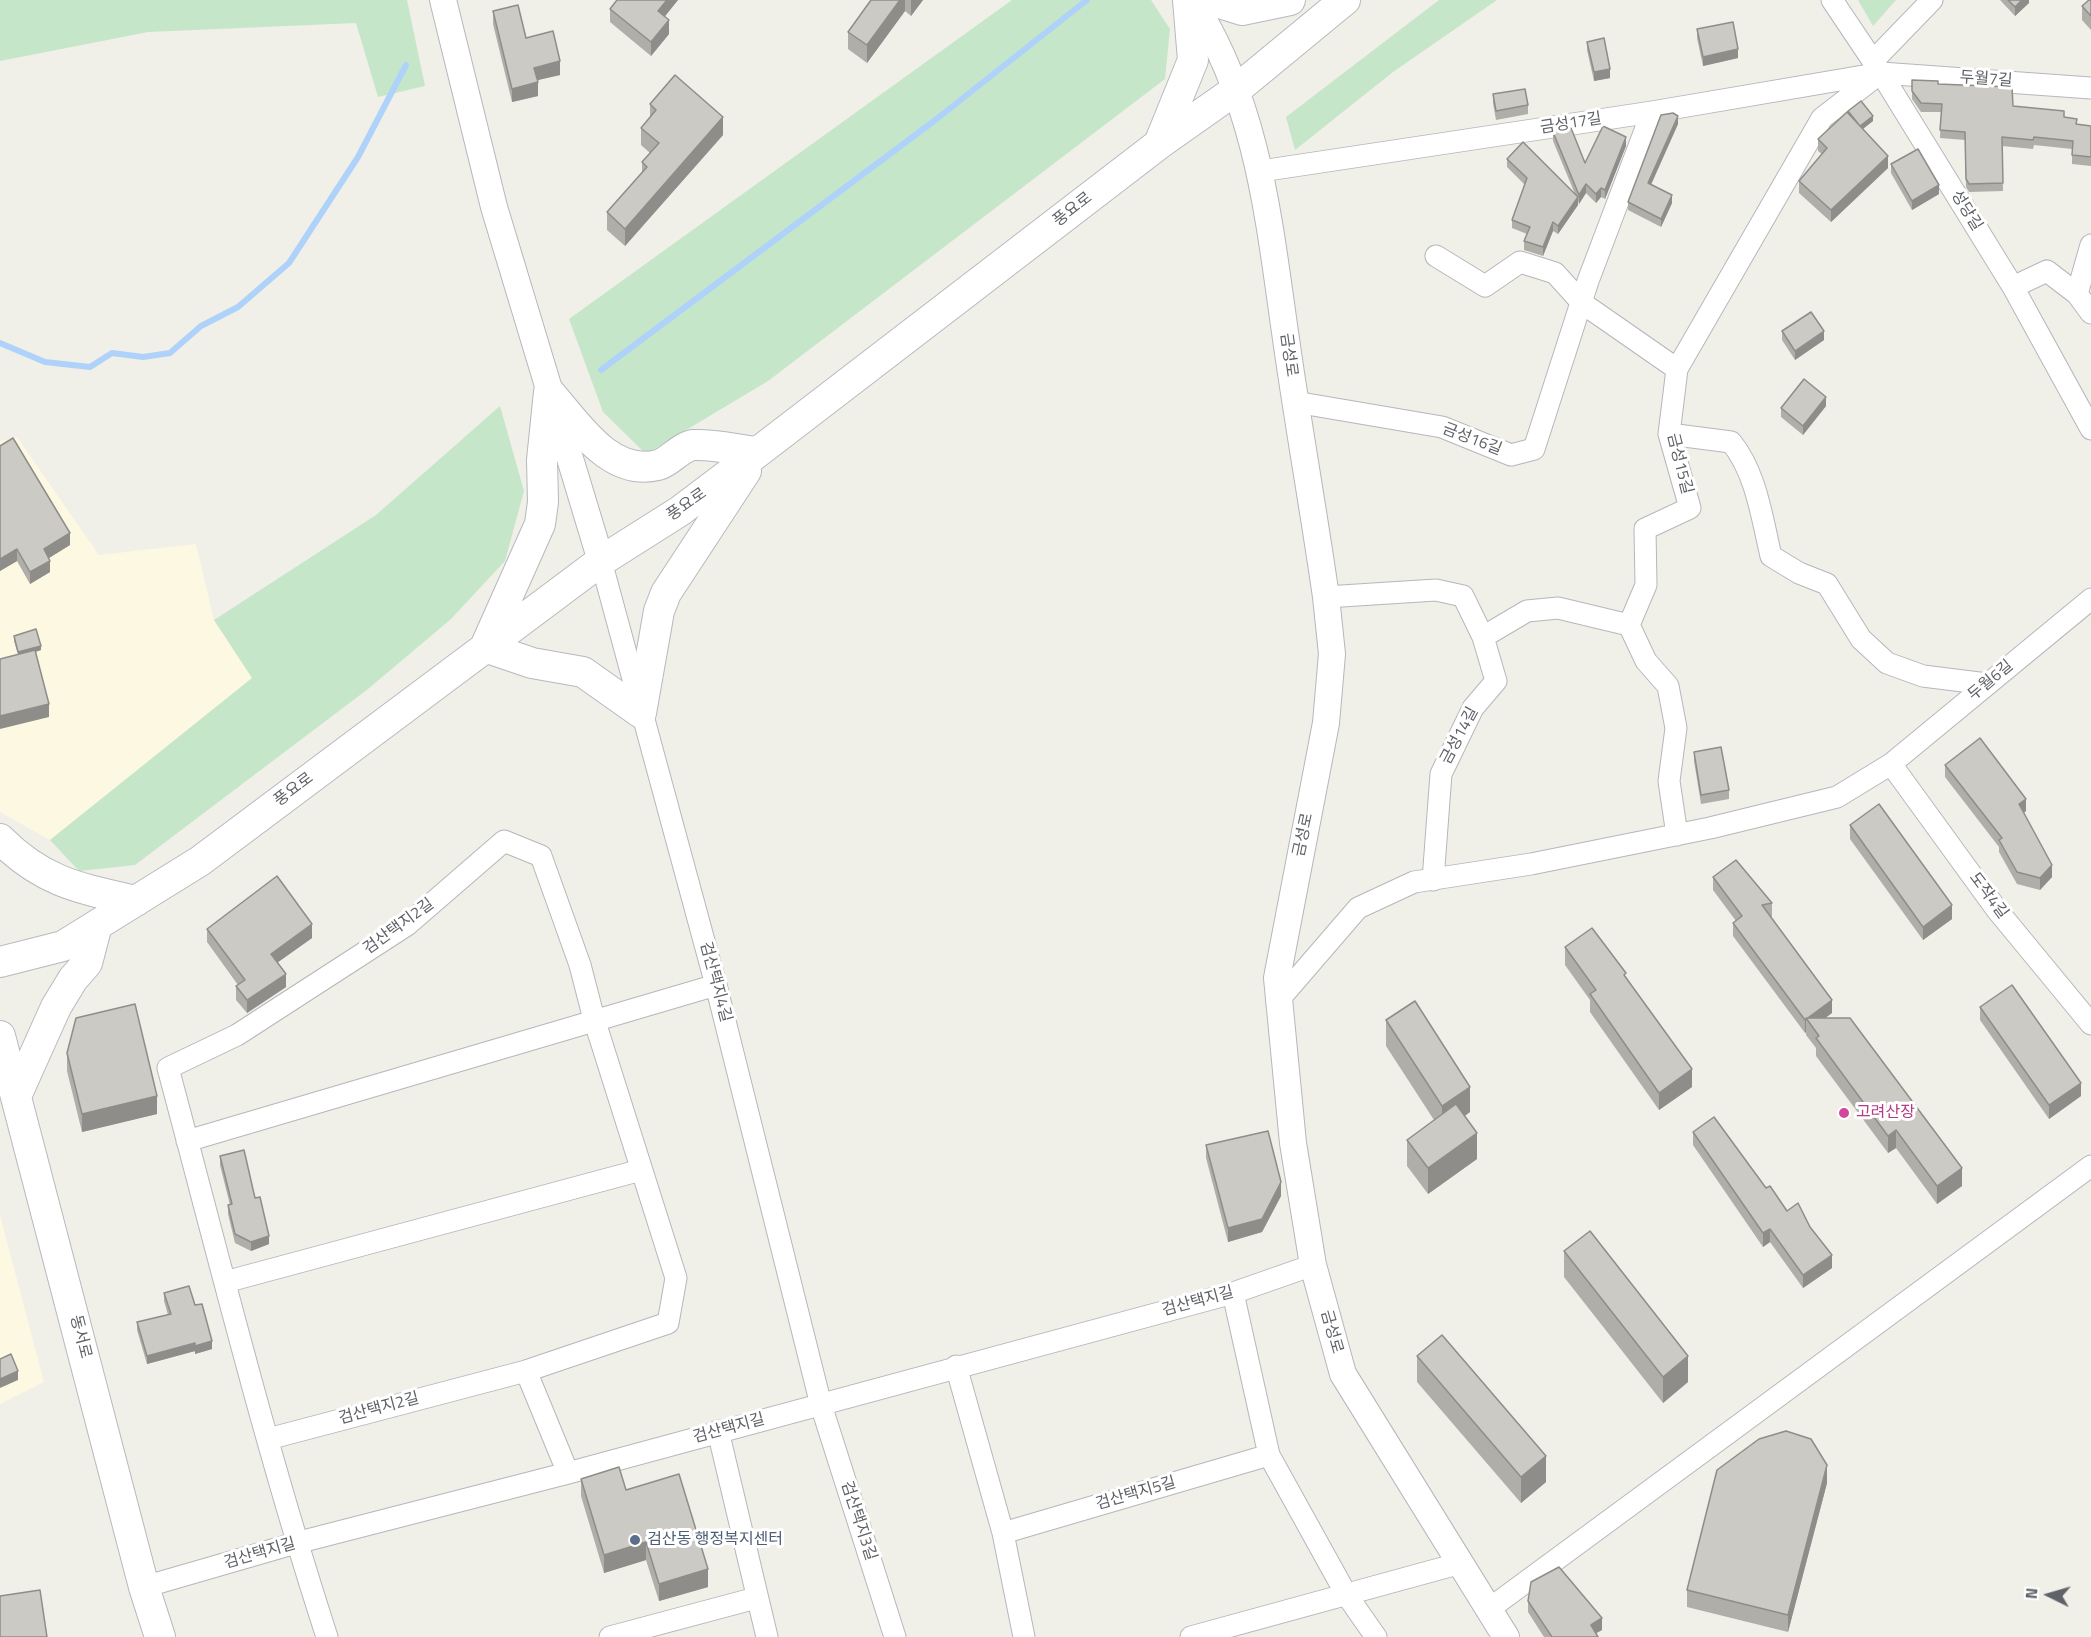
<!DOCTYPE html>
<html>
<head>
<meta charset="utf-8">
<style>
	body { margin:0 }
	#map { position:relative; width:2091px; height:1637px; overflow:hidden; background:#f0efe8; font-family:"Titillium Web",sans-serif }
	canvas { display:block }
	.north { position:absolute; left:2019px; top:1565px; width:60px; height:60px; -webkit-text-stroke:4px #fff; paint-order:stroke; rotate:275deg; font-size:16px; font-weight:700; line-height:24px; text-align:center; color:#5f6267 }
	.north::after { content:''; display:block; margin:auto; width:21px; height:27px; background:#5f6267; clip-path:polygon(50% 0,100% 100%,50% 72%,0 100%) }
</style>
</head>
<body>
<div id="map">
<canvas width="2091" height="1637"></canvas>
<div class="north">N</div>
</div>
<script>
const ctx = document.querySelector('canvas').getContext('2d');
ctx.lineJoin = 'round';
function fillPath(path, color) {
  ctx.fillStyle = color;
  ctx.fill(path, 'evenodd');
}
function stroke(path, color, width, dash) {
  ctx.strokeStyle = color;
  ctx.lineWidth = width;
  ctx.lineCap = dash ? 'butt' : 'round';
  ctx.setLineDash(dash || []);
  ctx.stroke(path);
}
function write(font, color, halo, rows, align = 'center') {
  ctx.font = font + ' "Titillium Web","Noto Sans KR",sans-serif';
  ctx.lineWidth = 6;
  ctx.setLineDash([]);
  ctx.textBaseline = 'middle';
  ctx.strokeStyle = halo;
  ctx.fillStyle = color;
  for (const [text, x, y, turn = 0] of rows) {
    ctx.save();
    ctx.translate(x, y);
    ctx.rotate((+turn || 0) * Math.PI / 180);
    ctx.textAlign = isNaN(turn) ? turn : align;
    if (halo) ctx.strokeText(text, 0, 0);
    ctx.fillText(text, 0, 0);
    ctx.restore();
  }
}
fillPath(new Path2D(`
	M17,437L99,555L196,544L214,620L252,678L50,840L0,812V441Z
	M0,1215L44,1382L0,1404Z`), '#fcf8e1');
fillPath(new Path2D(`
	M0,0H407L425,86L378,97L356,23L148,32L0,61Z
	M1012,0H1151L1170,29L1165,79L768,381L646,454L603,412L569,319Z
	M1439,0H1497L1393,72L1295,150L1286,117Z
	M1858,0H1896L1873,26Z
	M500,406L524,491L505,561L451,619L368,689L135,865L79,871L50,840L252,678L214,620L376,515Z`), '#c6e6c9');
stroke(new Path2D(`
	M0,343L45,362L90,367L112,353L143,357L170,353L201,326L238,307L289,263L358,157L406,65
	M601,370L934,121L1087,0`), '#aed2fa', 6);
const minor = new Path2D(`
	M1832,0L1881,73L2013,287L2091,429
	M1873,61L1932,0
	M1261,171L1652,112L1881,73L2091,88
	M2091,245L2077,294L2091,313
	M1436,256L1485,286L1520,262L1555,273L1582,303L1677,369
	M2013,287L2047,271L2077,294
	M1295,402L1442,427L1511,455L1534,449L1588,281L1652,112
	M1669,434L1731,442C1756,472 1762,518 1771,556L1799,573L1827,584L1861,639L1887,663L1923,676L1987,684
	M601,561L716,985L821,1405L895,1637
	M1326,597L1436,590L1463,596L1483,637L1496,681L1473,708L1441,774L1433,880
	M1629,625L1646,661L1668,686L1676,728L1669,781L1677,835
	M1483,637L1527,611L1558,608L1629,625L1646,585L1645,529L1690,508L1669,434L1677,369L1822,118L1878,75
	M1891,764L1997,910L2091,1024
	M1277,1002L1358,908L1414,882L1531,864L1710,828L1837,797L1891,764L2091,599
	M187,1141L716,985
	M225,1282L641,1170
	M1233,1293L1269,1455L1346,1594L1376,1637
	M956,1366L1003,1533L1024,1637
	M526,1371L568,1473
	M718,1431L767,1637
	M268,1439L526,1371L668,1323L676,1278L594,1019L580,965L541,856L504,841L407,925L237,1035L168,1068C219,1258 266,1450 327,1637
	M1003,1533L1269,1455
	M144,1587L296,1543L568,1473L1233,1293L1313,1265
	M1489,1609L2091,1166
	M610,1637L756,1598
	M1191,1637L1461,1563`);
const tertiary = new Path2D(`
	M443,0L494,207L601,561
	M1192,0C1260,108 1269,223 1287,346C1299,430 1314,513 1326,597L1332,654L1326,723L1277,978L1293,1143L1313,1265L1343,1374L1506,1637`);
const secondary = new Path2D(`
	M1210,0L1242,10L1290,0
	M1159,144L1193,60L1188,0
	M549,392C577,423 609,477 658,465C670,462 681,446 694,445C714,444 738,450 758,452
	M486,645L540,524L543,502L542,460L549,392
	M485,647L532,663L583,672L641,713L659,611L666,593L746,471
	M0,839C43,882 78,888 136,901
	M0,962L63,946L200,861L601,561L680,511L758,452L1159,144L1237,89L1345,0
	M0,1036L144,1587L160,1637
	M17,1094L56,1007L73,979L87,963L97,925`);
stroke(minor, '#b5b7bb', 23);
stroke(tertiary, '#b5b7bb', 28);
stroke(secondary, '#b6b9be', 32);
stroke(minor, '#fff', 21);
stroke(tertiary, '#fff', 26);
stroke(secondary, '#fff', 30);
fillPath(new Path2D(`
	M617,0H678L664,17L669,34L651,56L610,22V9Z
	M871,0H923L911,16L905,11L867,63L848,49V32Z
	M2000,0H2029V3L2015,16Z
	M2091,0V30L2082,20V6Z
	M493,11L526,38L560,75L537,80L538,96L512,102L493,24Z
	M1697,29L1738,58L1703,66L1697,38Z
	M1587,42L1610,78L1594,81L1587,50Z
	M1912,80L1938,84L2013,106L2064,117L2077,124L2091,126V166L2072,164V149L2034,145L2033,149L2002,146L2003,191L1969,192L1966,187L1965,140L1940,138L1941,112H1921L1912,99Z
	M1493,94L1528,105V114L1496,120L1493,103Z
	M650,104L723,135L625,246L607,230V212L642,172V162L650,153L641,145V128L650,118Z
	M1848,111L1873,121L1863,129L1888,168L1831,222L1799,193V181L1822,154L1818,151V139L1848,114Z
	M1678,124L1651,185L1672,203L1661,227L1628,210V202Z
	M1553,132L1585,163L1626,146L1605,199L1601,197L1596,203L1586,193L1579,204L1578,201V205L1558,234L1553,231L1543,256L1524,250V241L1527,234L1512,228V220L1525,185L1507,167V159L1575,194L1553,141Z
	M1891,164L1939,194L1912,210L1891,173Z
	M1782,331L1824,340L1795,360L1782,340Z
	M1826,406L1803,435L1781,417V408Z
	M0,446L70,545L49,558L50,572L30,584L17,561L0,571Z
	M14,636L41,650L36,652L49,717L18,654L14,641Z
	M1694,752L1729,790V799L1701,804L1694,761Z
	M1945,765L2026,811L2024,813L2052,877L2040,890L2017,884L1999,852V847L1945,777Z
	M1850,825L1952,919L1923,940L1850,839Z
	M1713,877L1772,903V916L1771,917L1832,1013L1825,1018L1962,1186L1937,1204L1896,1148L1888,1153L1816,1056V1048L1806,1035V1032L1805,1033L1733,936V923L1736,921L1713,890Z
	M207,929L312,938L277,963L286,987L247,1013L236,1000V986L238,985L207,942Z
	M1565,947L1626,977L1692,1087L1659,1110L1590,1012V1000L1565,965Z
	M1980,1007L2081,1096L2049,1119L1980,1020Z
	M1386,1020L1470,1112L1465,1116L1477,1159L1428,1194L1407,1166V1140L1434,1120L1386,1046Z
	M67,1053L157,1114L82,1132L67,1071Z
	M1693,1132L1766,1188L1787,1211L1832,1268L1803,1288L1770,1242L1763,1247L1693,1145Z
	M1206,1145L1281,1196L1262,1232L1228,1242L1206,1158Z
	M220,1156L255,1198L269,1244L251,1251L235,1243L228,1214V1205H230L220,1165Z
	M1564,1251L1688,1382L1663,1403L1564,1277Z
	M164,1293L195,1305L212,1349L195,1354V1351L147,1364L137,1330V1322L168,1315L164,1301Z
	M1417,1356L1546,1482L1521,1503L1417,1382Z
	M581,1479L626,1490L708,1587L659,1601L646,1560L604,1573L581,1496Z
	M1827,1483L1788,1632L1687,1607V1590Z
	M1528,1601L1602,1630L1596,1633L1598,1637H1544L1528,1612Z`), '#afaea9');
fillPath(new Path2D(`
	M667,0H678L658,25V11Z
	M900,0H905V11L867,63V45Z
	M911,0H923L911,16Z
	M2022,0H2029V3L2015,16V7Z
	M669,20V34L651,56V42Z
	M1738,49V58L1703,66V57Z
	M560,61V75L534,81V68Z
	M1610,69V78L1594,81V72Z
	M538,82V96L512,102V89Z
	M1678,116V124L1648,191V183Z
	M1873,116V121L1860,131V126Z
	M723,117V135L625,246V229Z
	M1626,137V146L1605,199V190Z
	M1888,156V168L1831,222V210Z
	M1586,184V193L1579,204V195Z
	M1939,185V194L1912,210V201Z
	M1601,188V197L1596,203V194Z
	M1672,195V203L1661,227V219Z
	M1578,197V205L1558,234V226Z
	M1553,222V231L1543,256V247Z
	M1824,331V340L1795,360V351Z
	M1826,397V406L1803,435V426Z
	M70,533V545L44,561V549Z
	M17,549V561L0,571V559Z
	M50,561V572L30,584V572Z
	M41,646V650L18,657V652Z
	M49,704V717L0,729V716Z
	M2026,799V811L2019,816V804Z
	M2052,865V877L2040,890V878Z
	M1952,905V919L1923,940V927Z
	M312,924V938L271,967V954Z
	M286,974V987L247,1013V1000Z
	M1832,1000V1013L1813,1027L1807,1018Z
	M1806,1019V1032L1805,1033V1020Z
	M1692,1069V1087L1659,1110V1093Z
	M2081,1083V1096L2049,1119V1105Z
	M1470,1087V1112L1442,1131V1106Z
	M157,1096V1114L82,1132V1114Z
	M1896,1130V1148L1888,1153V1136Z
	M1477,1133V1159L1428,1194V1168Z
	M1962,1168V1186L1937,1204V1186Z
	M1281,1182V1196L1262,1232L1228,1242V1228Z
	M1770,1229V1242L1763,1247V1233Z
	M269,1236V1244L251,1251V1242Z
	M1832,1255V1268L1803,1288V1275Z
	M212,1341V1349L195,1354V1346Z
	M195,1343V1351L147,1364V1356Z
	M1688,1356V1382L1663,1403V1377Z
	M18,1371V1380L0,1388V1379Z
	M1546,1456V1482L1521,1503V1477Z
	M1827,1465V1483L1788,1632V1615Z
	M646,1542V1560L604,1573V1555Z
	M708,1569V1587L659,1601V1584Z
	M1602,1618V1630L1591,1636V1625Z`), '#8f8d89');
const building = new Path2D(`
	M617,0H667L658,11L669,20L651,42L610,9Z
	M871,0H900L867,45L848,32Z
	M2008,0H2022L2015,7Z
	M2089,0H2091V16L2082,6Z
	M518,5L526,38L553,31L560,61L534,68L538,82L512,89L493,11Z
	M1733,22L1738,49L1703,57L1697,29Z
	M1604,38L1610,69L1594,72L1587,42Z
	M675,75L723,117L625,229L607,212L647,167L642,162L659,143L641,128L656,110L650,104Z
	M1912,80L1938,81V84L2012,87L2013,106L2064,111V117L2077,119L2076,124L2091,126V157L2072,155L2073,141L2034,137L2033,140L2002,137L2003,183L1969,184L1966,179L1965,132L1940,130L1942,104L1921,103L1912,91Z
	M1525,89L1528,105L1496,111L1493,94Z
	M1861,101L1873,116L1860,126L1848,111Z
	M1847,112L1888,156L1831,210L1799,181L1827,148L1818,139Z
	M1673,113L1678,116L1648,183L1672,195L1661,219L1628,202L1661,115Z
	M1603,126L1626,137L1605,190L1601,188L1596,194L1586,184L1579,195L1553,132L1571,128L1585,163Z
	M1523,142L1578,197L1558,226L1553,222L1543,247L1524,241L1530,227L1512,220L1527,178L1507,159Z
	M1918,149L1939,185L1912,201L1891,164Z
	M1811,312L1824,331L1795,351L1782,331Z
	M1804,379L1826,397L1803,426L1781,408Z
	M13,438L70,533L44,549L50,561L30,572L17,549L0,559V446Z
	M36,629L41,646L18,652L14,636Z
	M35,650L49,704L0,716V659Z
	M1980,738L2026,799L2019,804L2052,865L2040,878L2017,872L1999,840L2002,838L1945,765Z
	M1721,747L1729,790L1701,795L1694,752Z
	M1879,804L1952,905L1923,927L1850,825Z
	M1736,860L1772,903L1762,905L1832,1000L1805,1020L1733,923L1742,916L1713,877Z
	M277,876L312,924L271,954L286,974L247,1000L236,986L245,980L207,929Z
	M1592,928L1626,973L1624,975L1692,1069L1659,1093L1590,994L1596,990L1565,947Z
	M2012,985L2081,1083L2049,1105L1980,1007Z
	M1415,1001L1470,1087L1442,1106L1386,1020Z
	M135,1004L157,1096L82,1114L67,1053L76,1018Z
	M1806,1018H1850L1962,1168L1937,1186L1896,1130L1888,1136L1816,1038L1819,1036Z
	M1456,1104L1477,1133L1428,1168L1407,1140Z
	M1714,1117L1766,1188L1770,1186L1787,1211L1798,1203L1810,1227L1832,1255L1803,1275L1770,1229L1763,1233L1693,1132Z
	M1268,1131L1281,1182L1262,1219L1228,1228L1206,1145Z
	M244,1150L255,1198L260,1197L269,1236L251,1242L235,1234L228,1205L232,1204L220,1156Z
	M1590,1231L1688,1356L1663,1377L1564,1251Z
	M189,1286L195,1305L202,1304L212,1341L195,1346V1343L147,1356L137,1322L171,1314L164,1293Z
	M1442,1335L1546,1456L1521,1477L1417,1356Z
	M11,1354L18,1371L0,1379V1359Z
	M1786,1431L1811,1439L1827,1465L1788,1615L1687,1590L1717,1470L1759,1439Z
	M619,1467L626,1490L679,1474L708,1569L659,1584L646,1542L604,1555L581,1479Z
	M1559,1567L1602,1618L1591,1625L1598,1637H1552L1528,1601L1531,1582Z
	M40,1590L47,1637H0V1596Z`);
fillPath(building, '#cccac4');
stroke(building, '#8f8d89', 1.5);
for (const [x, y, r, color] of [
	[1844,1113,6,"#d1479c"],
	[635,1540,6,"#5c6f8a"]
]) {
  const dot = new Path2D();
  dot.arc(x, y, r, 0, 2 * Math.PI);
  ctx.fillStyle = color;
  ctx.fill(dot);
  stroke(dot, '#fff', 2);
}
write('16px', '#5f6267', '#fff', [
	["두월7길",1986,80,4],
	["금성17길",1571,124,-9],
	["풍요로",1073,210,-38],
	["성당길",1966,211,58],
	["금성로",1288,355,82],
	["금성16길",1472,440,21],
	["금성15길",1679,464,76],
	["풍요로",687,505,-35],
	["두월6길",1991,681,-40],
	["금성14길",1460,736,-62],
	["풍요로",294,790,-37],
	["금성로",1304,835,-78],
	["도작4길",1988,896,53],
	["검산택지2길",399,927,-36],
	["검산택지4길",715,982,75],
	["검산택지길",1198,1302,-15],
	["금성로",1331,1332,74],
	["동서로",80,1337,76],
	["검산택지2길",379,1409,-15],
	["검산택지길",729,1429,-15],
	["검산택지5길",1136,1494,-16],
	["검산택지3길",858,1521,72],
	["검산택지길",260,1554,-16]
]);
write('16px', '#b23c85', '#fff', [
	["고려산장",1856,1113]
], 'left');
write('16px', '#4e5e75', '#fff', [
	["검산동 행정복지센터",647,1540]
], 'left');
</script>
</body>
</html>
